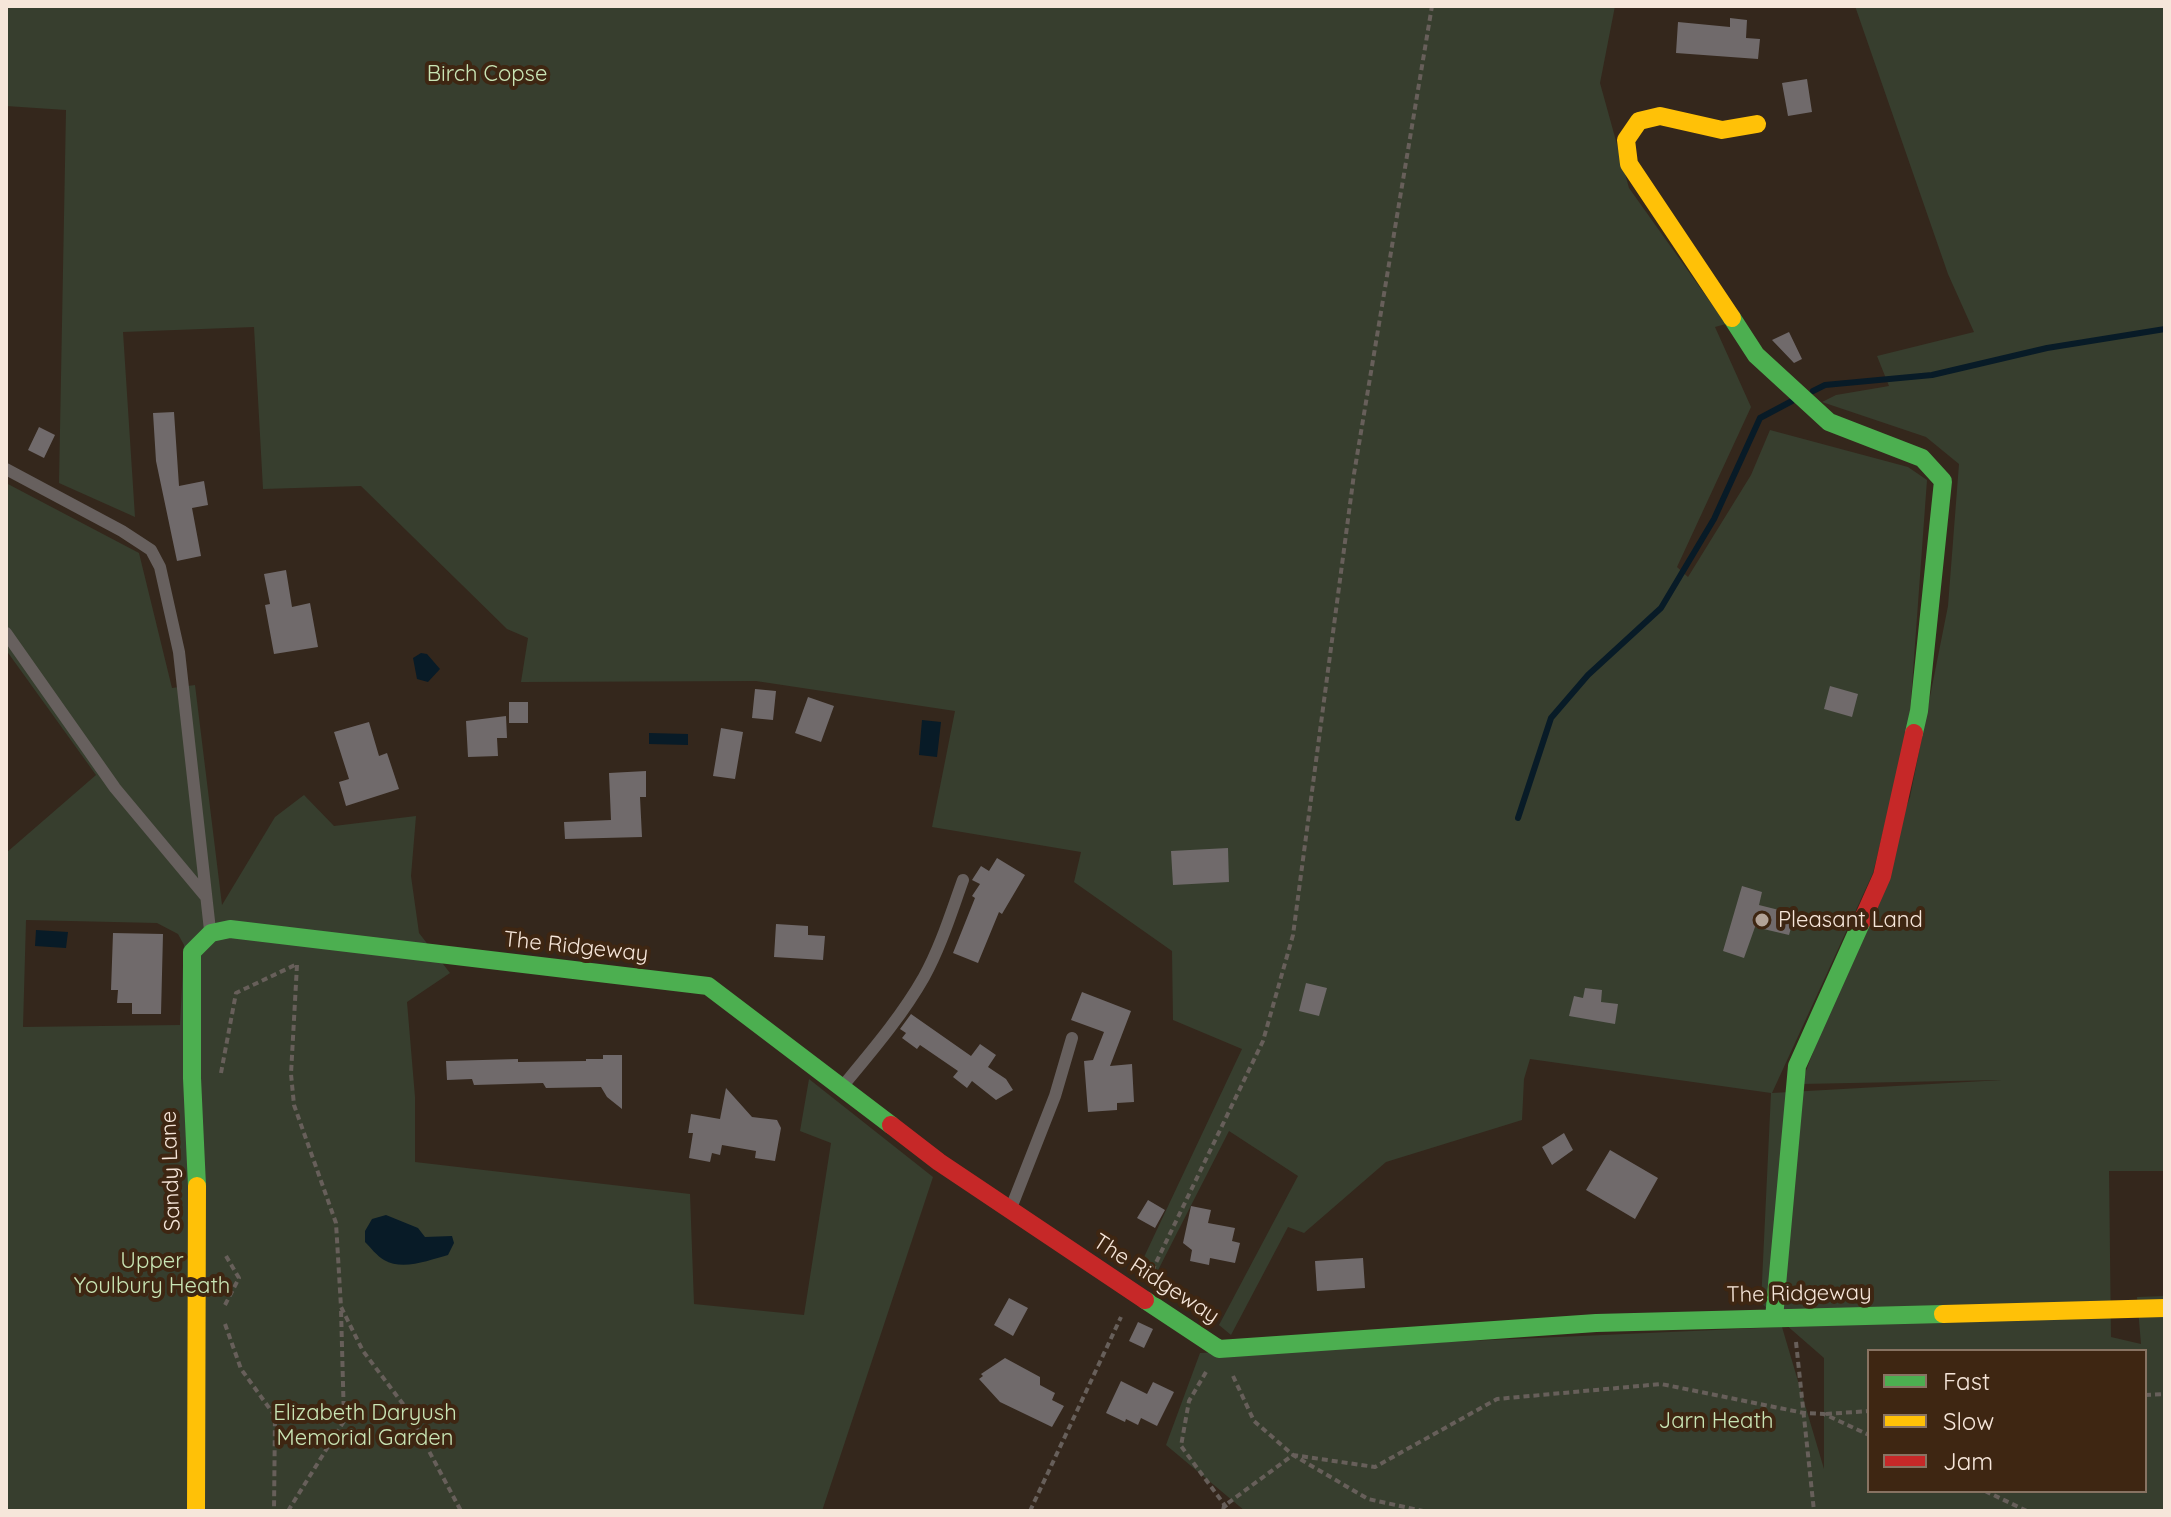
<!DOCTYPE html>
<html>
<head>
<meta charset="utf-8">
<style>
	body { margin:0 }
	#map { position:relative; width:2171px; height:1517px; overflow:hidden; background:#34271c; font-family:Quicksand,sans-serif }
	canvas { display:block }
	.frame { position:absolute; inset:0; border:8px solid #f6e6da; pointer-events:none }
	.legend { position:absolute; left:1867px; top:1349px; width:280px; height:144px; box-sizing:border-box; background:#3e2612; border:2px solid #887362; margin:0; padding:10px 14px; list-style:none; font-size:24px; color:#f6e6da }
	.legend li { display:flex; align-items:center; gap:16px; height:40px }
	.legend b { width:40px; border:2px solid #887362 }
</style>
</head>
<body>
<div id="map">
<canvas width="2171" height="1517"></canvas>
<div class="frame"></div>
<ul class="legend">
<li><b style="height:10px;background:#4caf50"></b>Fast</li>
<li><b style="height:10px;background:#ffc107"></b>Slow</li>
<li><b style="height:10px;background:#c62828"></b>Jam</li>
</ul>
</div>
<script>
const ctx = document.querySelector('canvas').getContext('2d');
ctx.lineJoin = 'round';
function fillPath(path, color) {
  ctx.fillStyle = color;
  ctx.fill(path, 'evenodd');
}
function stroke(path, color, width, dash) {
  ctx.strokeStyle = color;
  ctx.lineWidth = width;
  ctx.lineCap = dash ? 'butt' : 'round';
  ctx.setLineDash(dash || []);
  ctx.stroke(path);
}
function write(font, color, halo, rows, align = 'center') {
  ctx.font = font + ' Quicksand,sans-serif';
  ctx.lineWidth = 8;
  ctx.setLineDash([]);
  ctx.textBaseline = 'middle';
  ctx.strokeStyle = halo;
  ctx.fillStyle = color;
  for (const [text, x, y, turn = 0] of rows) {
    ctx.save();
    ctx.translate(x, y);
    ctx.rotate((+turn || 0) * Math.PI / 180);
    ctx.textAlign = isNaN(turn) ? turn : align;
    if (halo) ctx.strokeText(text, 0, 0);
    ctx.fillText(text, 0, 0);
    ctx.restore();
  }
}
fillPath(new Path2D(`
	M6,6H1615L1600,83L1629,188L1726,324L1715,327L1751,407L1677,567L1688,577L1751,475L1770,430L1908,467L1927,480L1909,727L1873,873L1772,1093L2002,1080L1801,1084L1910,797L1948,606L1959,464L1926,437L1822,402L1836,395L1889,386L1877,356L1974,332L1948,274L1855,6H2165V1171H2109L2111,1337L2141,1344L2137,1297L2165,1296V1511H1245L1166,1445L1200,1353L1782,1327L1824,1469V1358L1761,1303L1771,1093L1530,1059L1524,1079L1522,1120L1386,1162L1304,1233L1288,1227L1231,1335L1219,1325L1298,1176L1229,1131L1152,1282L1137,1272L1242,1049L1173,1020L1172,951L1074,882L1081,852L932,827L955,711L756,681L521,682L528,638L507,629L361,486L263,489L254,327L123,332L135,517L59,483L66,110L6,106ZM1869,1351H2145V1491H1869Z
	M6,483L139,553L172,688L195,685L222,905L275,817L304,795L334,826L416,816L411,876L419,933L450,973L407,1002L415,1097V1162L690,1194L694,1304L804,1315L831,1143L800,1131L809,1079L933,1177L822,1511H6V853L96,775L6,650ZM26,920L157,923L178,934L184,945L180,1025L23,1027Z`), '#373e2e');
fillPath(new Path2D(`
	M421,653L427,654L440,669L428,682L417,679L413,658Z
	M922,720L941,722L937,757L919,755Z
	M649,733L688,734V745L649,744Z
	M36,930L68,932L66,948L35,946Z
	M386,1215L418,1228L425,1237L452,1236L454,1243L448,1255C429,1260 403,1271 384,1260C377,1256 370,1247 365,1242V1231L372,1219Z`), '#081b27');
stroke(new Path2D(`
	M1813,391L1825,385L1932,375L2047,348L2165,329
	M1518,818L1551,718L1588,675L1661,608L1714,519L1760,418L1792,401`), '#081b27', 6);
fillPath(new Path2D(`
	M1730,18L1747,20L1746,38L1760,39L1758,59L1676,53L1678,22L1730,27Z
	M1807,79L1812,112L1788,116L1782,83Z
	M1789,332L1802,359L1794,363L1772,340Z
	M174,412L179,486L204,481L208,505L192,508L201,556L177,561L156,461L153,413Z
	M39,427L55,435L44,458L28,450Z
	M286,570L292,607L310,603L318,647L274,654L265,605L270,604L264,574Z
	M1830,686L1858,694L1852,717L1824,709Z
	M755,689L776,691L773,720L752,718Z
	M808,697L834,706L821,742L795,733Z
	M509,702H528V723H509Z
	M506,716L507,738H497L498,756L468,757L466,721Z
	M369,722L379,756L387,753L399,789L346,806L339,782L349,779L334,732Z
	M721,728L743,732L735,779L713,776Z
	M646,771V797H640L642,837L565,839L564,822L611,820L609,773Z
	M1228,848L1229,882L1173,885L1171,851Z
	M997,858L1025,875L1002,914L999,912L978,963L953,953L975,898L972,896L980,884L972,880L981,866L989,871Z
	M1742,886L1762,892L1759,905L1795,914L1789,935L1755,927L1744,958L1723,951Z
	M776,924L808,926V935L825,936L823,960L774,957Z
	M113,933L163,934L161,1014H132V1003H117L118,990H111Z
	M1306,983L1327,988L1319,1016L1299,1011Z
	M1585,988L1602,990L1601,1002L1618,1004L1615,1024L1569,1016L1574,996L1583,998Z
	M1082,992L1131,1011L1110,1066L1132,1064L1134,1102L1117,1103V1110L1088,1112L1084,1061L1093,1060L1104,1032L1071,1020Z
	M911,1014L971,1056L980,1044L996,1055L988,1067L1006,1079L1013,1090L996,1100L972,1081L967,1088L953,1077L958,1071L920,1045L917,1049L902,1038L906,1033L900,1029Z
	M603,1055H622V1109L607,1097L601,1087L546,1088L543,1083L474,1085L472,1079L447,1080L446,1061L518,1059V1062L586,1061V1059H603Z
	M726,1088L752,1117L777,1120L781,1128L775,1161L755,1158L756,1151L722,1145L720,1155L712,1153L710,1162L689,1158L693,1133H688L691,1114L720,1119Z
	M1564,1133L1573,1150L1552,1165L1542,1147Z
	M1610,1150L1658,1178L1635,1219L1586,1190Z
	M1148,1200L1165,1210L1155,1228L1137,1218Z
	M1191,1206L1211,1210L1208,1223L1235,1228L1232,1241L1240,1243L1235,1263L1210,1258L1209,1265L1190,1261L1192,1250L1183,1243Z
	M1363,1258L1365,1288L1317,1291L1315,1261Z
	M1009,1298L1028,1308L1013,1336L994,1325Z
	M1138,1322L1153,1329L1144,1348L1129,1341Z
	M1005,1358L1040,1377V1385L1055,1393L1052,1400L1064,1406L1052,1427L1000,1402L979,1379L983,1376L981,1374Z
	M1121,1381L1147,1394L1153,1382L1174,1392L1157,1426L1141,1418L1138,1425L1126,1419L1125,1422L1106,1413Z`), '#706a6b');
stroke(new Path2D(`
	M297,965L291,1074L294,1105L336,1223L341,1307L363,1351L406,1408L461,1511
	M221,1073L236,993L295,965
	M1152,1271L1263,1041L1293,935L1354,474L1432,6
	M225,1305L239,1278L226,1256
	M225,1324L241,1369L275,1416L274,1511
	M1796,1342L1814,1511
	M1206,1372L1189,1401L1181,1446L1229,1511
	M1233,1376L1254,1421L1293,1455L1368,1499L1423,1511
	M2145,1395L2165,1394
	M1826,1414L1869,1411
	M1985,1491L2027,1511
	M288,1511L344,1421L341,1309
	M1030,1511L1121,1317
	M1223,1511L1224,1506L1293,1455L1375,1467L1497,1399L1661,1384L1804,1413L1824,1414L1869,1435`), '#675f5a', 4, [6, 4]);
stroke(new Path2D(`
	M6,469L122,531L151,550L160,567L179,652L210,930
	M6,633L115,788L206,897
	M842,1087C871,1052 902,1016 924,977C941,946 951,913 963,880
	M1011,1208L1055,1096L1072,1038`), '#67605e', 12);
stroke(new Path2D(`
	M1732,318L1756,355L1829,422L1922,458L1943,481L1919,711L1914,733
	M197,1186L192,1078V952L211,933L230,929L708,986L891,1125
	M1145,1300L1219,1349L1596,1323L1943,1314
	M1774,1318L1797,1066L1862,921`), '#4caf50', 18);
stroke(new Path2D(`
	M1732,318L1629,164L1626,140L1639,121L1660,116L1722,130L1757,124
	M1943,1314L2165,1308
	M196,1511L197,1186`), '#ffc107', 18);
stroke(new Path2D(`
	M1862,921L1882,876L1914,733
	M891,1125L939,1162L1145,1300`), '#c62828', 18);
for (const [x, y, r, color] of [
	[1762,920,8,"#b2a398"]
]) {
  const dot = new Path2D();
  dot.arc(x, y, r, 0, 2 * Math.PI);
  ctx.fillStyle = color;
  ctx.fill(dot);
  stroke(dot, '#3e2612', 3);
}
write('22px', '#c9e5b5', '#3e2612', [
	["Birch Copse",487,74],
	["Upper",152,1261],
	["Youlbury Heath",152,1286],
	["Elizabeth Daryush",365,1413],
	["Memorial Garden",365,1438],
	["Jarn Heath",1716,1421]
]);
write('22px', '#f6e6da', '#3e2612', [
	["Pleasant Land",1778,920]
], 'left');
write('22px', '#f6e6da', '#3e2612', [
	["The Ridgeway",576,947,6],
	["Sandy Lane",171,1171,-92],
	["The Ridgeway",1156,1279,33],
	["The Ridgeway",1799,1294,-1]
]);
</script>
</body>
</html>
